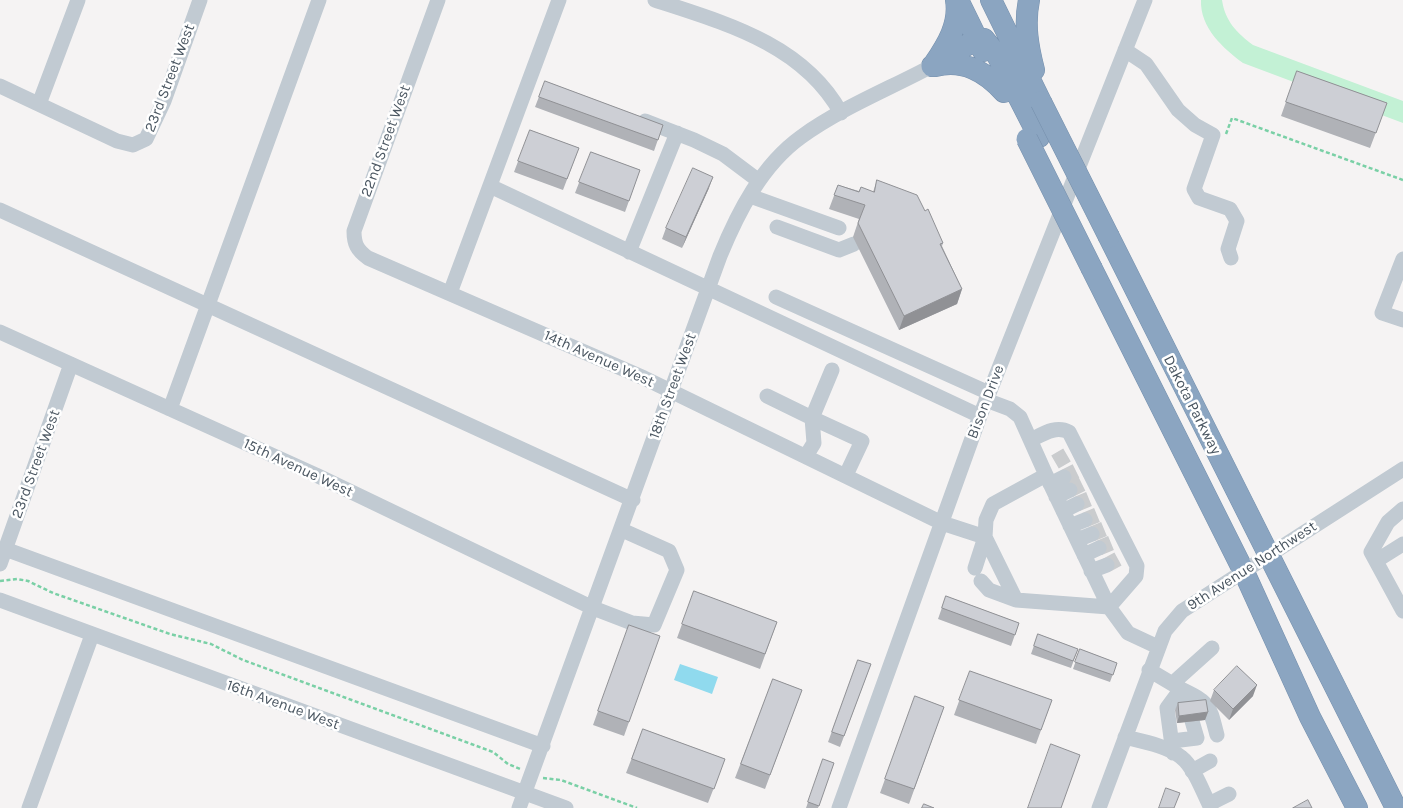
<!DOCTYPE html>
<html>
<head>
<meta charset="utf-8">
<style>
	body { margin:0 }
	canvas { display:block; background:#f5f3f3 }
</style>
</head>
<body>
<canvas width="1403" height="808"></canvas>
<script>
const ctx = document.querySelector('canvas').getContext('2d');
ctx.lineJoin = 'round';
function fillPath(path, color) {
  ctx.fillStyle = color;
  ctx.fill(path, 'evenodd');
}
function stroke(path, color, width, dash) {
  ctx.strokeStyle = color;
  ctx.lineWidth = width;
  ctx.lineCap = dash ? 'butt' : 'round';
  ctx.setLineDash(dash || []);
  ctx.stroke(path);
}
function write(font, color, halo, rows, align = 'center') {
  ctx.font = font + ' Karla,sans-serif';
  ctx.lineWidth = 5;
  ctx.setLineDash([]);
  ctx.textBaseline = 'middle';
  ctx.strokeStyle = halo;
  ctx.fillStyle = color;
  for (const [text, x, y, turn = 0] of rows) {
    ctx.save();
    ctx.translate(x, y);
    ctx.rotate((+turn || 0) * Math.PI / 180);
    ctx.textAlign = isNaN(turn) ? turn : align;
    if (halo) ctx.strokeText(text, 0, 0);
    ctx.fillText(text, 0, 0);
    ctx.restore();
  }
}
fillPath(new Path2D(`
	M1201,0H1222C1225,21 1237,33 1253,45L1403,101V123L1243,63C1223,48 1200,28 1201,0Z`), '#c3f1d5');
fillPath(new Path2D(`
	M680,664L718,677L712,694L674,680Z`), '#90daee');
stroke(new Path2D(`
	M1055,462L1067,455
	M1064,477L1076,471
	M1070,490L1082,484
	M1077,504L1089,499
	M1085,520L1097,515
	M1092,534L1104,529
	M1099,548L1111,543
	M1107,565L1118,559`), '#caccce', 15, [15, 8]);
const highway = new Path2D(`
	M958,0L983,51
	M991,0L1041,102
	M1029,0C1024,24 1028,47 1034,70
	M934,64C947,45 960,24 956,0
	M932,66L977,39H984L997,55L1039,137
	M935,66C963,59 985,71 1004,92
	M1109,237L1396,808
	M1092,269L1244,572L1310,717L1357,808`);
stroke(highway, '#7690ad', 22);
stroke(new Path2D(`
	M1226,134L1232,118L1403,180
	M0,581L17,579L28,581L53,593L170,634L211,644L243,660L493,752L508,764L520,769
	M543,778L561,780L637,808`), '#7ad0a6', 2.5, [4, 2.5]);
stroke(new Path2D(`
	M438,0L354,231C354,244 357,250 368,258L644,378L942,523L985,537L986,520L993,504L1046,475L1020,417L1010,409L986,400
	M655,0C725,23 803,44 841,113
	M1125,50L1146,64L1178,110L1195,125L1213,135L1194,189L1199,198L1230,209L1237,221L1228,249L1231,258
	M0,86L117,141L133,145L146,139L164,101L200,0
	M39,104L78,0
	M645,121L694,140L723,154L759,181
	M490,186L980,416
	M750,196L839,228
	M0,210L633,500
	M777,227L839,250L854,244
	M629,252L677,133
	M1403,259L1382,313L1403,320
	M450,293L559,0
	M776,297L989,393
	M0,332L316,475L593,608L632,623L654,625L677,570L669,551L622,530
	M767,396L812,418L832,370
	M170,409L319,0
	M1031,440C1043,434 1056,425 1069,432L1137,566L1136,576L1109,607L1128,633L1158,647
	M806,456L814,443L812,418L862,441L846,475
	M1050,484L1064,477
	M1056,497L1070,490
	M1403,509L1388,522L1371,552L1403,611
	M1063,511L1077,504
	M1070,526L1085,520
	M985,537L1016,600L1109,607L1046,475
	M1077,540L1092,534
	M5,549L543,746
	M1084,555L1099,548
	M1376,561L1403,544
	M0,564L71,364
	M975,568L985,537
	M1091,571L1107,565
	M981,581L989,590L1016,600
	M0,600L566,808
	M1149,670L1181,689L1185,698
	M1173,683L1212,648
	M1125,737C1141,741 1168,746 1181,757C1195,768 1203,793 1211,808
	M1172,741L1197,738L1192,721
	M1173,753L1167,708L1181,689C1210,703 1209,704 1217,735
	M1192,771L1210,761
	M1209,804L1229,794
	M29,808L92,635
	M519,808L720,256C738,212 762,165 801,137C841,108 889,89 932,66
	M839,808L980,416L1145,0
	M1099,808L1165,631L1182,611L1403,469`), '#c1cad2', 15);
stroke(highway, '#8ba5c1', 21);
const highwayBridge = new Path2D(`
	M1041,102L1109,237
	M1027,139L1092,269`);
stroke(highwayBridge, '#7690ad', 22, []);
stroke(highwayBridge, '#8ba5c1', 21);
fillPath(new Path2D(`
	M1297,71L1387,103L1370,148L1281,116Z
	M545,81L663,125L654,151L535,107Z
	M530,130L579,148L563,190L514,172Z
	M591,152L640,170L625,212L575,193Z
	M877,180L925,211L943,243L942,246L962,289L957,304L899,330L853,237L859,219L829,209L838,185L859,191L861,187L873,192Z
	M709,188L682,248L662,239L666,228Z
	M694,591L777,622L760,669L677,638Z
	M946,596L1019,623L1011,646L938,619Z
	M629,625V722L624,736L593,725Z
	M1038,634L1078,649L1071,668L1031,654Z
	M1080,649L1117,663L1110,682L1073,669Z
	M858,660L871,664L840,747L828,742Z
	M970,671L1052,700L1036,744L954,715Z
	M773,679L802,690L765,789L735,778Z
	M1214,690L1253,696L1229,720L1210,701Z
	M915,696L944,707L909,804L880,793Z
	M1178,703L1208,712L1205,720L1177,723L1175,710Z
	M643,729L725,759L708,803L626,773Z
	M823,759L834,763L818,808H806Z`), '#b0b2b7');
fillPath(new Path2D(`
	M713,177L709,188L682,248L686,237Z
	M962,289L957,304L899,330L904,316Z
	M1257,685L1253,696L1229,720L1233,709Z
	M1208,712L1205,720L1177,723L1179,716Z`), '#909195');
const building = new Path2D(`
	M1297,71L1387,103L1376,133L1286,102Z
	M545,81L663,125L658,140L539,97Z
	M530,130L579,148L567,179L518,161Z
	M591,152L640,170L629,201L579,182Z
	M693,168L713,177L686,237L666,228Z
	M877,180L917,195L925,211L928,209L943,243L940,244L962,289L904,316L858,223L865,205L834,195L838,185L859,192L861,187L874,192Z
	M694,591L777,622L765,654L682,624Z
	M946,596L1019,623L1015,635L942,608Z
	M629,625L660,636L629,722L598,711Z
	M1038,634L1078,649L1073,661L1034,646Z
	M1080,649L1117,663L1113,675L1075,662Z
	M858,660L871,664L844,736L832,732Z
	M1237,666L1257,685L1233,709L1214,690Z
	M970,671L1052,700L1041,730L959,700Z
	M773,679L802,690L770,775L741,764Z
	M915,696L944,707L914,789L885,779Z
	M1206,700L1208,712L1179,716L1178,703Z
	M643,729L725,759L714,789L632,759Z
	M1051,744L1080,755L1061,808H1028Z
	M823,759L834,763L819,806L808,802Z
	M1166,788L1180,793L1174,808H1159Z
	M1308,800L1312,808H1293Z
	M924,804L934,808H922Z`);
fillPath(building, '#cdcfd5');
stroke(building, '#909195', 1);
write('15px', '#4a5661', '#fff', [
	["23rd Street West",170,78,-69],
	["22nd Street West",386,141,-70],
	["14th Avenue West",599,359,24],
	["18th Street West",673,386,-70],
	["Bison Drive",986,402,-69],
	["Dakota Parkway",1192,405,63],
	["23rd Street West",36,464,-70],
	["15th Avenue West",298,468,25],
	["9th Avenue Northwest",1252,566,-33],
	["16th Avenue West",283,705,20]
]);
</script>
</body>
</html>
